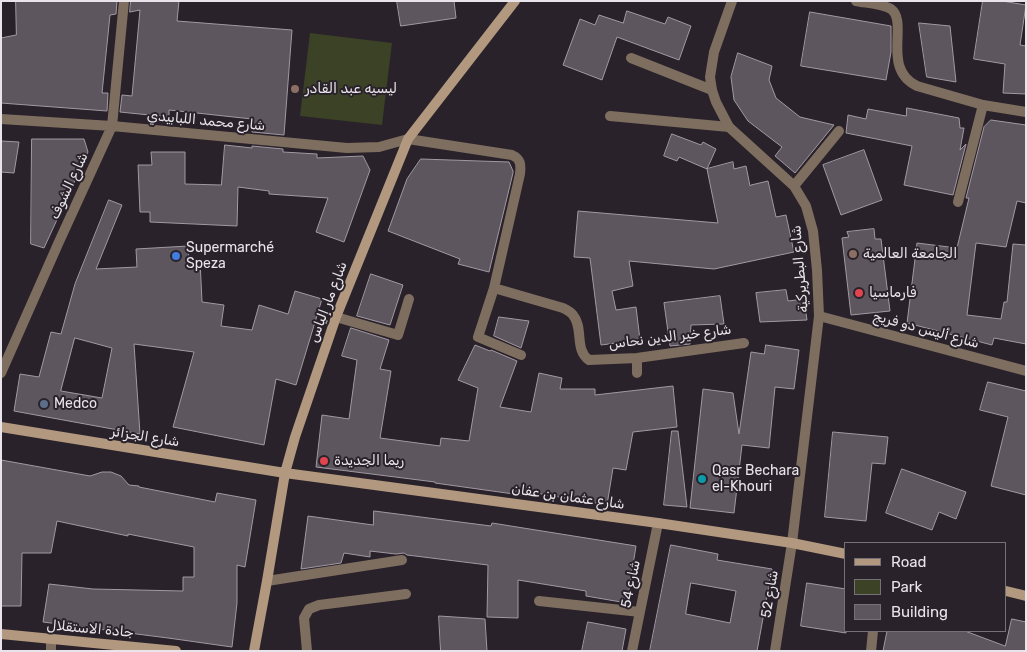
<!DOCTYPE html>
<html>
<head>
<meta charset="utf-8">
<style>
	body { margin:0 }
	#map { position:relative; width:1027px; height:652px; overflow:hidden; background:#29222a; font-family:Rubik,sans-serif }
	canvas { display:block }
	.frame { position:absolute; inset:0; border:2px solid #e9e4ea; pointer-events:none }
	.legend { position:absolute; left:844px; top:542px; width:162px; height:90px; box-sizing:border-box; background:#29222a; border:1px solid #767077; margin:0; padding:6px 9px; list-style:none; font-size:15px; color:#e9e4ea }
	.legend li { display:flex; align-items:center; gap:10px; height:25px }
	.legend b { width:25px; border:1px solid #767077 }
</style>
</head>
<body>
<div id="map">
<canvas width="1027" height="652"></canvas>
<div class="frame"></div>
<ul class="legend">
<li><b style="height:6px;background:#b1987f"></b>Road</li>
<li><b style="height:14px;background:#3b4225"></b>Park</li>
<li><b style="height:14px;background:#5d565e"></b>Building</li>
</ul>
</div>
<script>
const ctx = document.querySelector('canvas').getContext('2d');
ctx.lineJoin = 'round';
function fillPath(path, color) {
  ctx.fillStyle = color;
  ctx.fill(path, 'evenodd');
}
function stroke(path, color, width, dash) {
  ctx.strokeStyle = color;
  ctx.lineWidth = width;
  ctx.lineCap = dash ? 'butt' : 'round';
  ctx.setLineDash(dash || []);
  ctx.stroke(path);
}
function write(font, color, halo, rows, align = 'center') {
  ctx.font = font + ' Rubik,Vazirmatn,sans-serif';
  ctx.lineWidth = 4;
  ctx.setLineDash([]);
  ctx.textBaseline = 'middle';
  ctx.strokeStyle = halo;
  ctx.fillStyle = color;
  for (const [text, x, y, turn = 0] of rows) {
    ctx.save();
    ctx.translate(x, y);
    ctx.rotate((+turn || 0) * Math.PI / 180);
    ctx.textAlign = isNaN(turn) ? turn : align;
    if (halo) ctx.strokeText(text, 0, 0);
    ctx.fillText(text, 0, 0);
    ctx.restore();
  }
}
fillPath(new Path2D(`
	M310,33L392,43L382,125L300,116Z`), '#3b4225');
const building = new Path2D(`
	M16,1H117L116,14L110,15L102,93H108L107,111L1,103V38L16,35Z
	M131,1H179L177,21L292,30L284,135L252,132V119L169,110V117L120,112L122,95L132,96L140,10L130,12Z
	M397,1H454L456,18L401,26Z
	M983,1H1002L1026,5L1020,45L1026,46V94L1003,93L1005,64L974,59Z
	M627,11L665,24L668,17L691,26L679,60L617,37L602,80L563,65L580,19L595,25L599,15L623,23Z
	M810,12L891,26V52L886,80L801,66Z
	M919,23L950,26L956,82L927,77Z
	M738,53L772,66L769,80L776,98L800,117L834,125L795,173L775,156L782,147L748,121L734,100L731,77Z
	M907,108L959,118L960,128H964L960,150L966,144L953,195L904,185L912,146L846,133L848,115L866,119L868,109L906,116Z
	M991,120L1026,125V203L1017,201L1006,247L976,243L967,315L1001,319L1004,302H1007L1013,244L1026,245V344L994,338L992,345L907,323L917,243L957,248L969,198H966L984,127Z
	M672,134L701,145L703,142L716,149L707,169L679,157L677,161L664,156Z
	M32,139H84L88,152L44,248L31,244Z
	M1,141L19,142L14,173L1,172Z
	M225,145L252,148V146L283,149V152L317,154V158L363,156L370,170L344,242L316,232L328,198L269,194V191L238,187L237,226L150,222V212H140L138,165H152L151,152H185V184L221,185Z
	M864,150L882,200L841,215L823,165Z
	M421,159L509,162L513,171V173L489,272L458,264L460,259L388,231L407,179Z
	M733,162L734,169L746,166L750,186L751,185L768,181L776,217L786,215L794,252L714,269L629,261L633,286L612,291L616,310L636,307L640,340L601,345L590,258L574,257L578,211L718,223L707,169Z
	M109,200L122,205L96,269L137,267L136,249L188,246L189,260H200L202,302L224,305L221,326L252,330L259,305L288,314L295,291L322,299L296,385L276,379L264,445L173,427L194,352L134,344L140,434L14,411L20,374L39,377L51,332L61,334L75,284ZM75,338L112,348L102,398L61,391Z
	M874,229L875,239H881L890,311L851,315L842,238L849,237L847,232Z
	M371,274L403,285L390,325L357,316Z
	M786,290L788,301L804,299L807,320L760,322L756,293Z
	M720,296L724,324L691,325L690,344L670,346L664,303Z
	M499,317L529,321L521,348L494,336Z
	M351,328L389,340L380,369L391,371L380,438L440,446L441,438L469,441L478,388L458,380L475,345L490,351L491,350L517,361L500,407L531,412L539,373L562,378L560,389H595V395L673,386L677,427L633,432L626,470L613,468L607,505L529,492L528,496L435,483V482L316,467L322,415L349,419L357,360L342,356Z
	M766,345L799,350L794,389L775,387L769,448L742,445L734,513L690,508L703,389L733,393L739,434L751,352L764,354Z
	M988,382L1026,391V495L991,486L1008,417L980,410Z
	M672,431H678L687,507L664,505Z
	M833,432L888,437L885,464L872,463L866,521L825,517Z
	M1,460L90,476L102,472H111L121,476L129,485L139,486V487L215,502L217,493L256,500L245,567L237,565V603L232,647L168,638L43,622L49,584L93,589L183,591V577H194V547L128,534V536L57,521L51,553H22L21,606H1Z
	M902,469L966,492L956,519L939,512L932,530L886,513Z
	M374,511L491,526L492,523L636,546L627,603L586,596V591L518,580V618L487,617L488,565L407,555L404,553L396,554L370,551V557L344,553L341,563L301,569L308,516L373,525Z
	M671,545L718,554L717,560L772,569L757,651H650ZM691,583L736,591L730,623L686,614Z
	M807,583L846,589V633L801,626Z
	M439,616L485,619L487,651H441Z
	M1012,619L1026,622V651H883L887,631H965L1005,646Z
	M588,622L626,629L622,651H582Z`);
fillPath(building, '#5d565e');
stroke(building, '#a199a3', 1);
stroke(new Path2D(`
	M631,58L712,90
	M610,116L729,127
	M539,601L640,612
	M51,639V651
	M307,651L304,618L309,609L319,605L406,594
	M632,651L658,523`), '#7e6e5f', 10);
stroke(new Path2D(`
	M732,1L714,52L710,77L712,90L716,102L729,127L794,186L806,206L813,231L817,270L819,316L792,543L775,651
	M856,1C865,3 883,4 891,9C909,22 881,69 917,86L983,105L1026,112
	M1,119L112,126L347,148L379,147L408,139L512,155C521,159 521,165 520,174L494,288L563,308C567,310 571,312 573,315C584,328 574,350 589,360L637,358L744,343
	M794,186L839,131
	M958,202L983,105
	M494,288L478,337L521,355
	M819,316L1026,371
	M336,317L398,335L409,299
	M637,358V373
	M1,373L58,244L112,126L124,1
	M267,581L402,560
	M871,651L873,631`), '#7e6e5f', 10);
stroke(new Path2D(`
	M1,427L285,473L658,523L792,543L846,554
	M1006,591L1026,596
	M1,634L176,651
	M254,651L267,581L285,473L295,437L336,317L408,139L515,1`), '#b1987f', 10);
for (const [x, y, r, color] of [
	[295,89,5,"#8d6e63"],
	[853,254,5,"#8d6e63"],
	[176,256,5,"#3f7fe0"],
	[859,293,5,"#e0444e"],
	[44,404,5,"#5c6f8a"],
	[324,461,5,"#e0444e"],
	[702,479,5,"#0f9aa8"]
]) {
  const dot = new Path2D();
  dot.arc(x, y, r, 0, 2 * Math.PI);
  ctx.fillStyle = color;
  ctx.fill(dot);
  stroke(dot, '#29222a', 2);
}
write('14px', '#e9e4ea', '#29222a', [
	["لیسیه عبد القادر",305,89],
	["Supermarché",186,248],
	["Speza",186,264],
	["الجامعة العالمية",863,254],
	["فارماسيا",869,293],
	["Medco",54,404],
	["ريما الجديدة",334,461],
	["Qasr Bechara",712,471],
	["el-Khouri",712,487]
], 'left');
write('14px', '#e9e4ea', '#29222a', [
	["شارع محمد اللبابيدي",206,121,5],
	["شارع الشوف",69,186,-65],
	["شارع البطريركية",800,269,-95],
	["شارع مار إلياس",328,302,-69],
	["شارع أليس دو فريج",926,330,15],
	["شارع خير الدين نحاس",670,337,-7],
	["شارع الجزائر",145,437,9],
	["شارع عثمان بن عفان",568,497,8],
	["شارع 54",631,584,-78],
	["شارع 52",770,594,-81],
	["جادة الاستقلال",90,629,5]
]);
</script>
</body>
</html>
